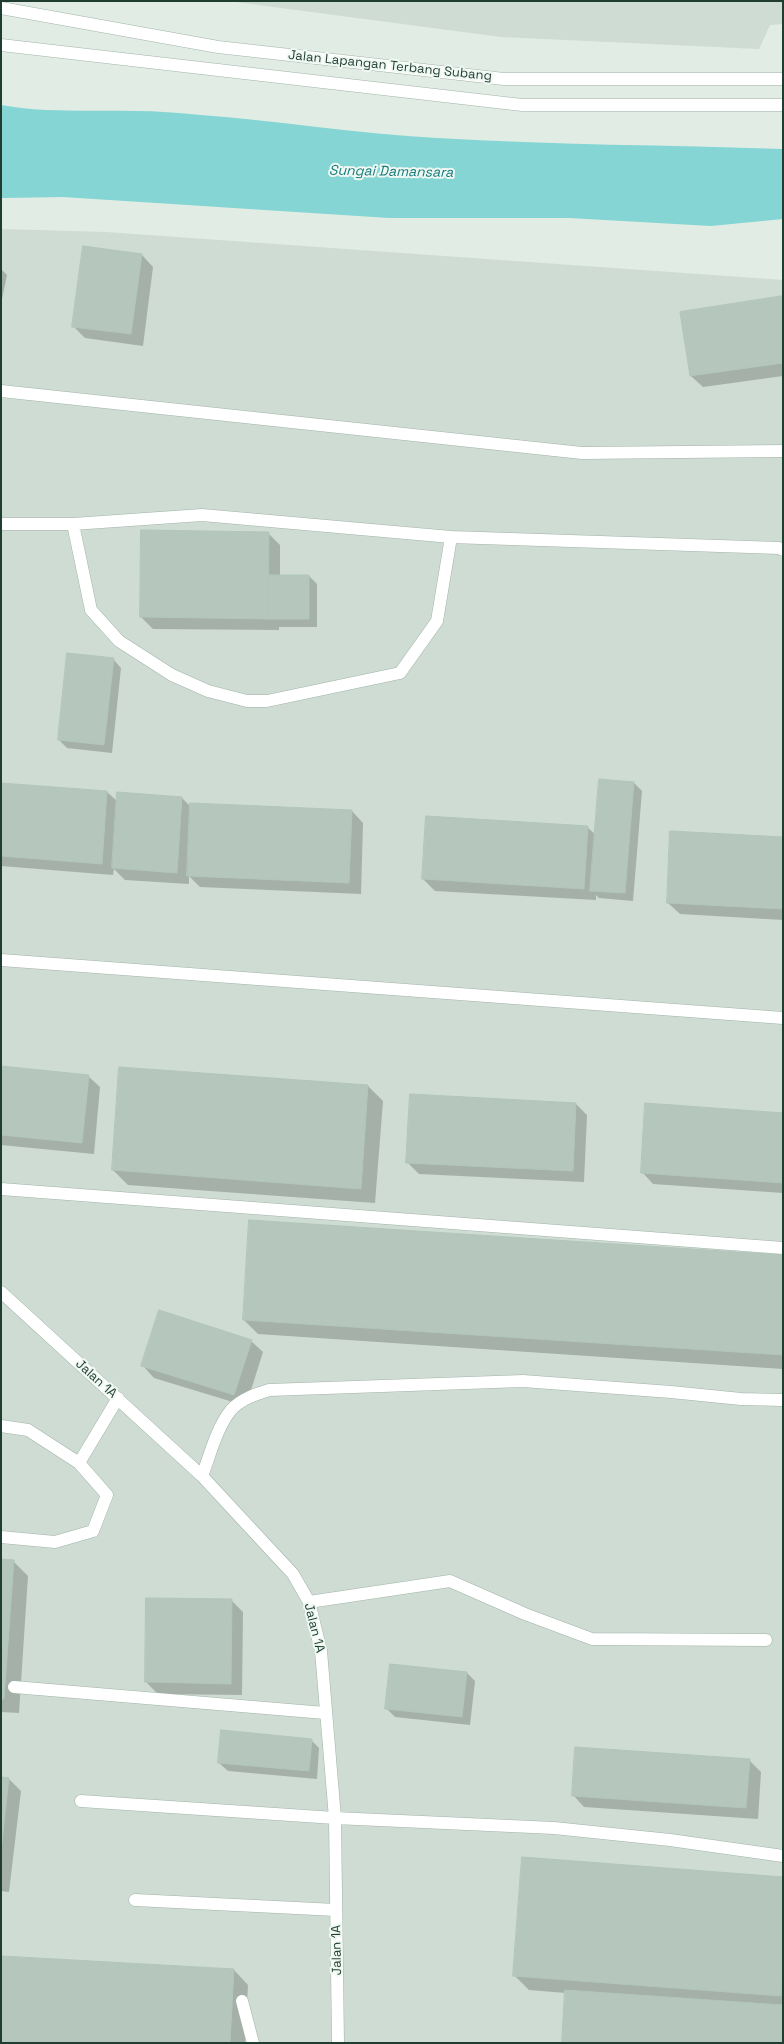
<!DOCTYPE html>
<html>
<head>
<meta charset="utf-8">
<style>
	body { margin:0 }
	#map { position:relative; width:784px; height:2044px; overflow:hidden; background:#e0ece4; font-family:"Space Grotesk",sans-serif }
	canvas { display:block }
	.frame { position:absolute; inset:0; border:2px solid #1f3d30; pointer-events:none }
</style>
</head>
<body>
<div id="map">
<canvas width="784" height="2044"></canvas>
<div class="frame"></div>
</div>
<script>
const ctx = document.querySelector('canvas').getContext('2d');
ctx.lineJoin = 'round';
function fillPath(path, color) {
  ctx.fillStyle = color;
  ctx.fill(path, 'evenodd');
}
function stroke(path, color, width, dash) {
  ctx.strokeStyle = color;
  ctx.lineWidth = width;
  ctx.lineCap = dash ? 'butt' : 'round';
  ctx.setLineDash(dash || []);
  ctx.stroke(path);
}
function write(font, color, halo, rows, align = 'center') {
  ctx.font = font + ' "Space Grotesk",sans-serif';
  ctx.lineWidth = 4;
  ctx.setLineDash([]);
  ctx.textBaseline = 'middle';
  ctx.strokeStyle = halo;
  ctx.fillStyle = color;
  for (const [text, x, y, turn = 0] of rows) {
    ctx.save();
    ctx.translate(x, y);
    ctx.rotate((+turn || 0) * Math.PI / 180);
    ctx.textAlign = isNaN(turn) ? turn : align;
    if (halo) ctx.strokeText(text, 0, 0);
    ctx.fillText(text, 0, 0);
    ctx.restore();
  }
}
fillPath(new Path2D(`
	M228,1H783V24L770,25L759,49L501,37Z
	M1,229L106,232L783,280V2043H1Z`), '#cedcd3');
fillPath(new Path2D(`
	M1,105C45,113 90,110 134,111C157,111 179,113 201,115C280,121 358,134 437,138C552,145 668,145 783,149V219L711,226L569,218H389L63,197L5,198H1Z`), '#84d5d3');
fillPath(new Path2D(`
	M142,255L153,267L143,346L85,338L73,326Z
	M1,269L7,275L1,304Z
	M783,297V376L703,387L691,376Z
	M268,533L280,545V576H309L317,584V627H279V630L153,629L141,617Z
	M113,659L121,668L112,753L67,748L59,740Z
	M634,783L642,791L633,901L599,898L596,895V900L435,891L423,879L427,817L587,827L596,835Z
	M1,784L107,792L118,802L182,798L191,807L352,811L363,823L361,894L200,887L189,876V884L125,880L114,869L113,875L1,866Z
	M783,838V920L680,914L668,903Z
	M1,1067L88,1076L100,1087L94,1154L1,1145Z
	M368,1086L383,1101L375,1203L128,1185L113,1170Z
	M576,1104L587,1115L584,1182L419,1174L407,1162Z
	M783,1114V1193L653,1184L642,1172Z
	M783,1256V1369L258,1334L244,1320Z
	M251,1341L263,1352L246,1406L154,1378L143,1366Z
	M1,1560L13,1561L28,1576L19,1713L1,1712Z
	M147,1599L231,1600L243,1612L242,1695L158,1694L146,1682Z
	M467,1673L475,1681L470,1725L395,1717L387,1709Z
	M311,1740L319,1748L317,1779L228,1771L219,1763Z
	M749,1760L761,1772L758,1819L584,1807L573,1795Z
	M1,1778L9,1779L21,1791L9,1892L1,1891Z
	M783,1878V2043H563L566,1993L529,1990L514,1975Z
	M1,1957L234,1970L248,1985L245,2043H1Z`), '#0003');
const building = new Path2D(`
	M83,246L142,254L131,334L72,327Z
	M783,296V363L690,376L680,312Z
	M141,530L269,532L268,619L140,617Z
	M268,575H309V619H268Z
	M67,653L114,658L104,745L58,740Z
	M599,779L634,782L625,893L590,891Z
	M1,783L107,791L102,864L1,856Z
	M117,792L182,797L177,873L112,868Z
	M190,803L352,810L349,883L187,876Z
	M426,816L588,826L584,889L422,879Z
	M670,831L783,837V909L667,903Z
	M1,1066L89,1075L82,1143L1,1135Z
	M119,1067L368,1085L361,1189L112,1170Z
	M410,1094L576,1103L573,1171L406,1163Z
	M645,1103L783,1113V1183L641,1173Z
	M249,1220L783,1255V1355L243,1320Z
	M159,1310L252,1340L234,1395L141,1366Z
	M1,1559L14,1560L4,1699H1Z
	M146,1598L232,1599L231,1684L145,1682Z
	M390,1664L467,1672L462,1717L385,1709Z
	M221,1730L312,1739L309,1771L218,1763Z
	M575,1747L750,1759L746,1808L572,1796Z
	M1,1777L9,1778L1,1851Z
	M522,1857L783,1877V1965L781,1996L513,1976Z
	M1,1956L234,1969L230,2043H1Z
	M565,1990L783,2005V2043H562Z`);
fillPath(building, '#b5c7bd');
stroke(building, '#b2c6ba', 1);
const minor = new Path2D(`
	M1,8L218,47L504,79H783
	M1,45L522,105H783
	M1,391L582,453L783,451
	M1,524H73L202,515L451,537L779,548L783,550
	M73,524L91,610L119,641L172,675L208,691L247,701H267L400,673L437,621L451,537
	M1,960L783,1018
	M1,1189L783,1248
	M1,1292L202,1476L293,1574L309,1602L321,1651L335,1818L338,2043
	M1,1426L28,1430L79,1463L118,1398
	M202,1476C210,1455 217,1427 231,1410C241,1399 256,1394 269,1390L523,1381L671,1392L741,1399L783,1400
	M1,1537L55,1542L93,1531L107,1495L79,1463
	M309,1602L450,1581L525,1614L592,1639L766,1640
	M14,1687L325,1713
	M81,1801L335,1818L554,1828L670,1840L783,1856
	M135,1900L336,1910
	M242,2001L253,2043`);
stroke(minor, '#a2b4aa', 13);
stroke(minor, '#fff', 12);
write('13px', '#1f3d30', '#f0f8f3', [
	["Jalan Lapangan Terbang Subang",390,66,6],
	["Jalan 1A",96,1379,42],
	["Jalan 1A",314,1628,76],
	["Jalan 1A",337,1950,-91]
]);
write('italic 14px', '#167d7c', '#f0f8f3', [
	["Sungai Damansara",391,172,1]
]);
</script>
</body>
</html>
